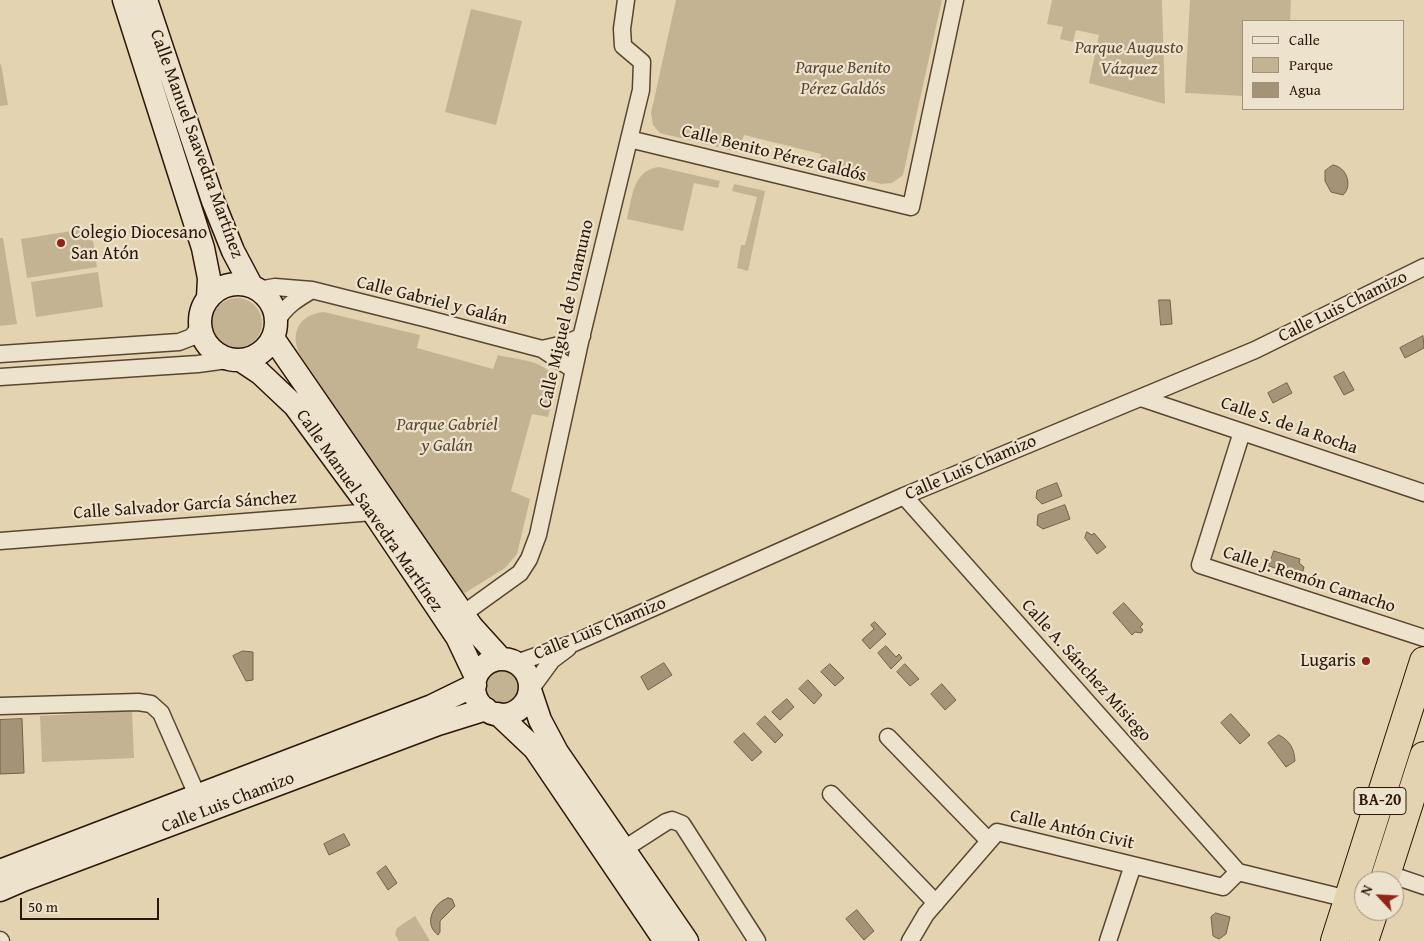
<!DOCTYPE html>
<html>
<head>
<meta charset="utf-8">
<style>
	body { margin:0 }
	#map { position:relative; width:1424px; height:941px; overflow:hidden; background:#e3d3b0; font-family:"Gentium Book Plus",serif }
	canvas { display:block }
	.legend { position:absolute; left:1242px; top:20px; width:162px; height:90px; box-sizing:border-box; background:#ede2cc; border:1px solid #9f917d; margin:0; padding:6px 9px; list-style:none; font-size:15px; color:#2b1706 }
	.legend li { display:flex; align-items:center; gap:10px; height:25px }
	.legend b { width:25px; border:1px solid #9f917d }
	.north { position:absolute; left:1354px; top:871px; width:50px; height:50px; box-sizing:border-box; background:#ede2cc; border:1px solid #9f917d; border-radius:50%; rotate:295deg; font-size:14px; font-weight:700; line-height:20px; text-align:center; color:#2b1706 }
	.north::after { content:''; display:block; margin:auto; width:18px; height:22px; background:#8f2418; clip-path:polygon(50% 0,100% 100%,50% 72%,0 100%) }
	.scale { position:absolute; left:20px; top:898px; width:139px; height:22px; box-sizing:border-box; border:2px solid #2b1706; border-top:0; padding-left:6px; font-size:15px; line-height:18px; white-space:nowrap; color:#2b1706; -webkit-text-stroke:4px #ede2cc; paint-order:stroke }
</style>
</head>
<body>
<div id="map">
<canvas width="1424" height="941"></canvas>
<ul class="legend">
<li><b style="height:6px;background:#ede2cc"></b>Calle</li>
<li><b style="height:14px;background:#c4b393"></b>Parque</li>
<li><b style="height:14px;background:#a49376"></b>Agua</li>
</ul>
<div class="north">N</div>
<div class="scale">50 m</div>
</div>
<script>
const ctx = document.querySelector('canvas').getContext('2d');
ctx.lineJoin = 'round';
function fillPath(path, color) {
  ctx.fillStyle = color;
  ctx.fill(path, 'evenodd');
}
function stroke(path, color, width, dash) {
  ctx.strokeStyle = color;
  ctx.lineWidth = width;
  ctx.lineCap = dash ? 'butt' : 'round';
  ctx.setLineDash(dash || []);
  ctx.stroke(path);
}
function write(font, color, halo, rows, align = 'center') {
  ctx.font = font + ' "Gentium Book Plus",serif';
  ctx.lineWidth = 4.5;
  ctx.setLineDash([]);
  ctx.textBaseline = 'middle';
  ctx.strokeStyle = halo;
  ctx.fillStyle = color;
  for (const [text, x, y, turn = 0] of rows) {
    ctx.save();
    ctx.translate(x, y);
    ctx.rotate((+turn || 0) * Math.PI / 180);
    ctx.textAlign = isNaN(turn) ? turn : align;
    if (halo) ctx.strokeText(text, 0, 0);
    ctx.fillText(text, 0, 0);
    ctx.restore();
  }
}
fillPath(new Path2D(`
	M676,0H942L903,175L892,183L881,184L819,168L821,154L744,135L738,152L660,133L653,125L651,113Z
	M1052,0H1162L1165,104L1089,83L1099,35L1076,30L1073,42L1060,39L1063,27L1047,24Z
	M1190,0H1291L1290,21H1243V96L1185,93Z
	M471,9L522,21L496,125L445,112Z
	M1,64L8,105L0,106V65Z
	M659,167L720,181L718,188L694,183L683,231L627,219C632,197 633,170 659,167Z
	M734,184L765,191L748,271L737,268L741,245H745L757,197L732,191Z
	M91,228L97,267L27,278L21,239Z
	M0,238H3L17,324L0,326Z
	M98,272L103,307L36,317L31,282Z
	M212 323a25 25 0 1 1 50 0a25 25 0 1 1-50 0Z
	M324,312L420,335L417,348L493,369L498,355C519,360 546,360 557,381L548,417L532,414L511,491L530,499L517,554L505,568L465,593L458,588L299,353C290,332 300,314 324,312Z
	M482 687a20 20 0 1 1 40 0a20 20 0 1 1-40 0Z
	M132,711L134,758L42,762L40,716Z
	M415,916L430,941H399L395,934L397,928Z`), '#c4b393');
const water = new Path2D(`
	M1333,165C1347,167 1353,186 1343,195L1331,192L1325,181V171Z
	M1159,300H1170L1172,324L1161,325Z
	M1423,336L1424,348L1405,358L1400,348Z
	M1344,372L1354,390L1344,395L1334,377Z
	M1287,383L1292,393L1273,403L1268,393Z
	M1057,483L1062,496L1042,504L1036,498L1037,491Z
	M1065,505L1070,519L1043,529L1037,525L1038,515Z
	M1087,532L1092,535L1094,533L1106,547L1097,554L1085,538Z
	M1274,551L1300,559L1299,563L1304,567L1303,571L1297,572L1296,575L1269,566Z
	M1124,603L1143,624L1140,627L1143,630L1141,633L1135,632L1132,635L1113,613Z
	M875,622L886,634L870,649L862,640L874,629L871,625Z
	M886,646L896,657L899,654L902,658L891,669L878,653Z
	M243,651L253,652V680L246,681L233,656Z
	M664,663L672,675L648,690L641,677Z
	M830,664L844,678L835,686L821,672Z
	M905,664L919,679L910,686L897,672Z
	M808,680L822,695L814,704L799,689Z
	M942,684L956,700L945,710L931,694Z
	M787,699L794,707L780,720L772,712Z
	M1231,714L1250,735L1240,744L1221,723Z
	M765,716L783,735L775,743L757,724Z
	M22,719L24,773L0,774V720Z
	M744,733L762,752L752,761L734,742Z
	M1279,735C1290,741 1294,748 1295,761L1286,767L1268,743Z
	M344,834L350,845L329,855L324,844Z
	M386,866L397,883L388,890L377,873Z
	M448,898L452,899L455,906L440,921V932L438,935C423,924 433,903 448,898Z
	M857,910L874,931L864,940L846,919Z
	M1216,913L1230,917L1226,934L1219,939L1213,936L1211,917Z`);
fillPath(water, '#a49376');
stroke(water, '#746149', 1);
const street = new Path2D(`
	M629,139L911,207L955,0
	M258,290L275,287L312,290L428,319L542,349L574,370
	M277,321C285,306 297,299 312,290
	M542,349L568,343L582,336
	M0,354L179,342L192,337L200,326
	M0,377L198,364L227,360
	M1141,398L1424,493
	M1242,432L1200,565L1424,638
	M904,496L1238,872
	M0,541L373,512
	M463,614L520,573L529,559L538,535L580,342L641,90L642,62L623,46L622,29L626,0
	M516,663L574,643L904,496L1255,350L1424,267
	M530,690L552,660L568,648
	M0,706L138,702L151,704L161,713L197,795
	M888,737L989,841
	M831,794L936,903
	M624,849L666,822L672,820L682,824L757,941
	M1238,872L1348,899
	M1386,873L1424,886
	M0,940L1,941
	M910,941L926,914L997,832L1223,887L1238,872
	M1108,941L1133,865`);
const secondary = new Path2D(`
	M124,0L203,248L209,278L208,298
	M146,0L213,201L233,251L251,285
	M200 322a38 38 0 1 1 76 0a38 38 0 1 1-76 0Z
	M273,338L472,627L501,659
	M242,361L260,373L295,406L373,512L457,637L476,677
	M474 687a28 28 0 1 1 56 0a28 28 0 1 1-56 0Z
	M530,690L540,720L557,752L687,941
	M498,714L535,749L665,941
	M0,871L432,706L475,685
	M0,890L23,880L438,724L486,709`);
const highway = new Path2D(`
	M1384,881L1424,756
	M1335,941L1424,661
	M1364,941L1374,911`);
stroke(street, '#594630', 19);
stroke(secondary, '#2b1706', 25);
stroke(highway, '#2b1706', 30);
stroke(street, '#ede2cc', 16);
stroke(secondary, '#ede2cc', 22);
stroke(highway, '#e3d3b0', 28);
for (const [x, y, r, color] of [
	[61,243,5,"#8f2418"],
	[1366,661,5,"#8f2418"]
]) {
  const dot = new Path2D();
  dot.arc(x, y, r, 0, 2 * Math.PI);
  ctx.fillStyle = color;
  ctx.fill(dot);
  stroke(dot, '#ede2cc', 2);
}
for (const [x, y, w] of [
	[1380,801,52]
]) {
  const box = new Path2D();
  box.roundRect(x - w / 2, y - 13.5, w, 27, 4);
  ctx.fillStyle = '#ede2cc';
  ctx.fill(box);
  stroke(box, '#2b1706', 1);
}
write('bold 16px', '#2b1706', null, [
	["BA-20",1380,801]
]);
write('italic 18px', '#594630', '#ede2cc', [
	["Parque Augusto",1129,48],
	["Vázquez",1129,69],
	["Parque Benito",843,68],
	["Pérez Galdós",843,89],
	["Parque Gabriel",447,425],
	["y Galán",447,446]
]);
write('18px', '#2b1706', '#ede2cc', [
	["Calle Manuel Saavedra Martínez",196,144,70],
	["Calle Benito Pérez Galdós",774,154,14],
	["Calle Gabriel y Galán",432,301,14],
	["Calle Luis Chamizo",1343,307,-26],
	["Calle Miguel de Unamuno",567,314,-77],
	["Calle S. de la Rocha",1289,426,19],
	["Calle Luis Chamizo",971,468,-23],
	["Calle Salvador García Sánchez",185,506,-4],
	["Calle Manuel Saavedra Martínez",369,511,55],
	["Calle J. Remón Camacho",1309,580,18],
	["Calle Luis Chamizo",600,629,-22],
	["Calle A. Sánchez Misiego",1086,671,48],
	["Calle Luis Chamizo",228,803,-21],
	["Calle Antón Civit",1072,830,13]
]);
write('18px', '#2b1706', '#ede2cc', [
	["Colegio Diocesano",71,233],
	["San Atón",71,254],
	["Lugaris",1356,661,"right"]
], 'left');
</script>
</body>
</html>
